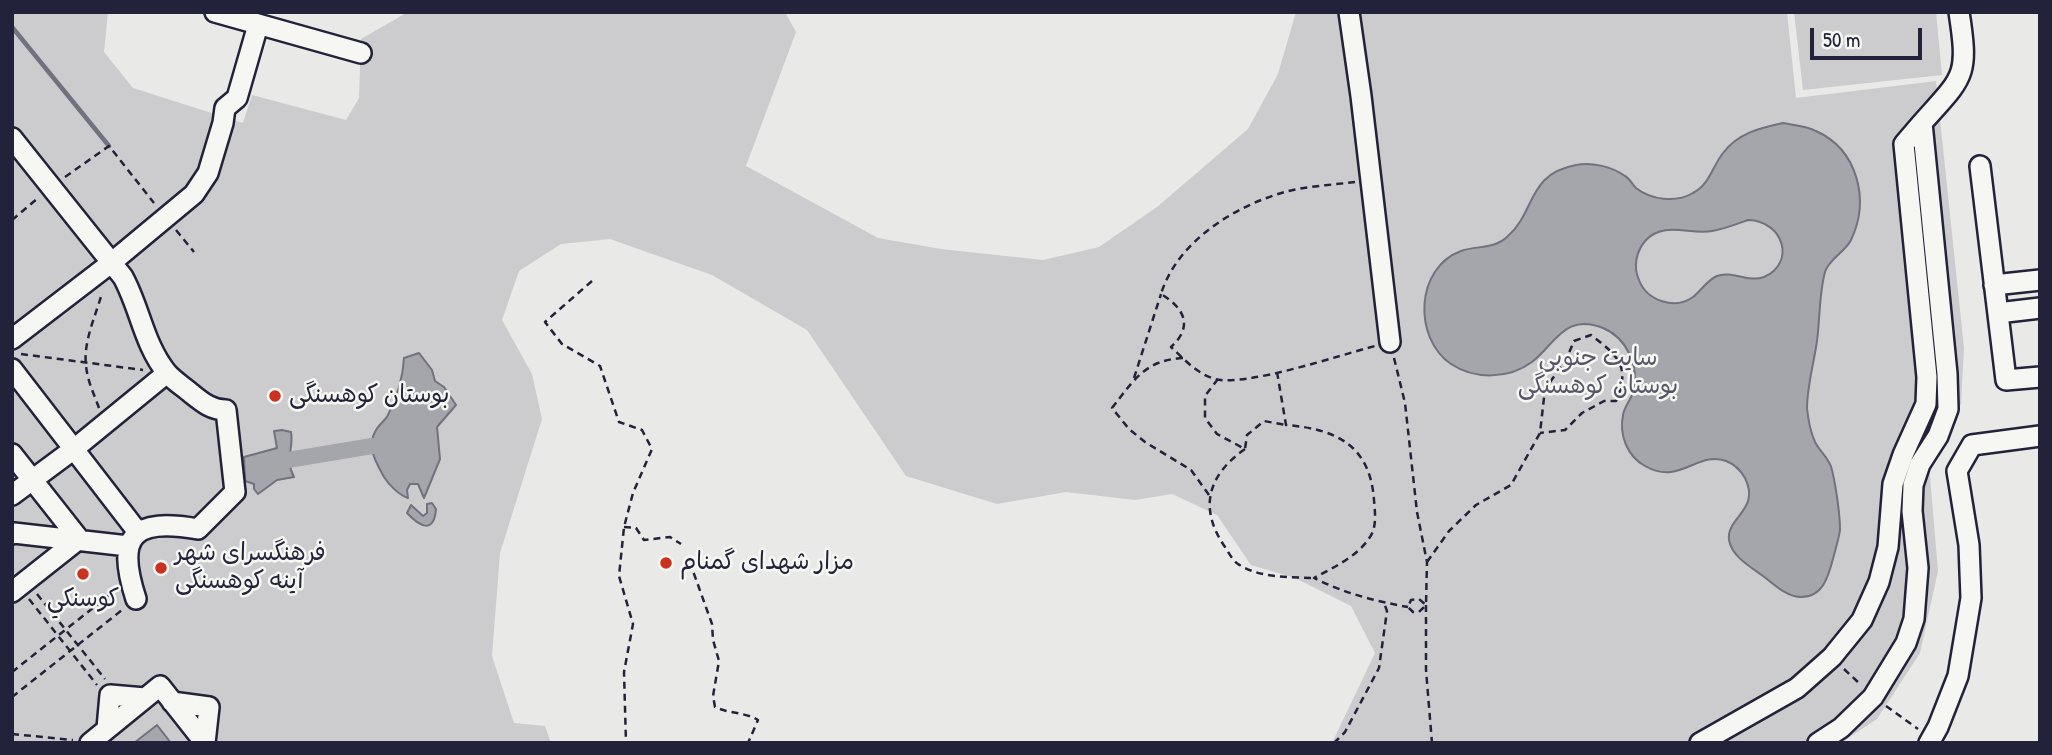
<!DOCTYPE html>
<html>
<head>
<meta charset="utf-8">
<style>
	body { margin:0 }
	#map { position:relative; width:2052px; height:755px; overflow:hidden; background:#e9e9e7; font-family:"Patrick Hand",sans-serif }
	canvas { display:block }
	.frame { position:absolute; inset:0; border:14px solid #22223b; pointer-events:none }
	.scale { position:absolute; left:1810px; top:28px; width:112px; height:32px; box-sizing:border-box; border:4px solid #22223b; border-top:0; padding-left:9px; font-size:21px; line-height:24px; white-space:nowrap; color:#22223b; -webkit-text-stroke:5px #f6f6f2; paint-order:stroke }
</style>
</head>
<body>
<div id="map">
<canvas width="2052" height="755"></canvas>
<div class="frame"></div>
<div class="scale">50 m</div>
</div>
<script>
const ctx = document.querySelector('canvas').getContext('2d');
ctx.lineJoin = 'round';
function fillPath(path, color) {
  ctx.fillStyle = color;
  ctx.fill(path, 'evenodd');
}
function stroke(path, color, width, dash) {
  ctx.strokeStyle = color;
  ctx.lineWidth = width;
  ctx.lineCap = dash ? 'butt' : 'round';
  ctx.setLineDash(dash || []);
  ctx.stroke(path);
}
function write(font, color, halo, rows, align = 'center') {
  ctx.font = font + ' "Patrick Hand","Playpen Sans Arabic",sans-serif';
  ctx.lineWidth = 5;
  ctx.setLineDash([]);
  ctx.textBaseline = 'middle';
  ctx.strokeStyle = halo;
  ctx.fillStyle = color;
  for (const [text, x, y, turn = 0] of rows) {
    ctx.save();
    ctx.translate(x, y);
    ctx.rotate((+turn || 0) * Math.PI / 180);
    ctx.textAlign = isNaN(turn) ? turn : align;
    if (halo) ctx.strokeText(text, 0, 0);
    ctx.fillText(text, 0, 0);
    ctx.restore();
  }
}
fillPath(new Path2D(`
	M12,12H108L104,52L133,88L243,123L252,95L346,120L359,98L361,39L408,12H785L796,32L746,166L878,238L941,249L1043,260L1099,247L1157,207L1248,129L1278,74L1296,12H1787L1796,98L1936,81L1964,348L1961,404L1928,453L1938,571L1920,653L1877,719L1841,743H1332L1375,653L1351,606L1295,578L1251,565L1217,515L1172,494L1135,500L1066,492L997,504L906,476L807,330L712,275L610,239L561,244L519,271L502,320L532,374L542,419L500,553L492,656L514,723L545,726L551,743H12Z
	M1794,12H1936L1942,75L1803,90Z`), '#ccccce');
const water = new Path2D(`
	M1783,123C1793,125 1807,126 1816,131C1858,150 1870,200 1851,240C1845,252 1829,259 1825,272C1819,294 1820,319 1817,341C1814,362 1807,387 1807,408C1808,418 1811,433 1815,442C1820,452 1830,459 1832,470C1836,487 1840,514 1840,530C1839,538 1836,547 1834,555C1829,574 1824,598 1800,597C1785,596 1774,584 1763,576C1751,567 1732,557 1729,540C1726,517 1761,510 1745,478C1741,471 1734,464 1726,461C1698,450 1680,486 1645,466C1627,456 1619,435 1623,415C1624,407 1631,400 1633,392C1640,367 1627,338 1603,328C1565,313 1556,343 1532,362C1509,379 1475,380 1451,364C1413,338 1415,268 1461,251C1477,245 1494,250 1508,236C1536,211 1527,174 1576,165C1591,162 1611,166 1625,176C1629,178 1633,185 1636,188C1651,200 1676,203 1693,193C1710,184 1712,167 1723,153C1738,133 1760,128 1783,123ZM1748,220C1784,221 1796,263 1764,277C1748,283 1732,270 1717,276C1707,280 1701,291 1693,297C1675,310 1647,301 1639,280C1633,267 1636,251 1646,240C1664,221 1690,235 1712,231C1724,229 1737,224 1748,220Z
	M419,353L432,370L435,381L444,387L456,405L437,427L440,459L424,498L418,484H410L407,490L408,498C399,495 389,485 384,477C377,464 366,447 375,432C378,425 385,421 388,415C397,397 403,377 404,358Z
	M282,430L291,432C294,450 284,458 294,477L277,480L258,494L254,489V484L245,481L244,457L277,448L274,431Z
	M432,503L436,509C434,534 420,527 407,513L411,505L423,516L427,513V504Z
	M157,725L171,743H134Z`);
fillPath(water, '#a5a5ac');
stroke(water, '#71717f', 2);
stroke(new Path2D(`
	M12,27L109,146`), '#71717f', 4.5);
stroke(new Path2D(`
	M288,460L372,446`), '#a5a5ac', 16);
const minor = new Path2D(`
	M215,12L361,53
	M1349,12L1361,96L1390,342
	M12,138L123,277C140,308 144,345 167,373C174,381 184,387 192,394C203,403 212,410 226,410L235,492L198,529C134,518 115,534 136,599
	M1980,166L2006,380L2040,377
	M1994,285L2040,280
	M1998,313L2040,308
	M12,339L111,263L194,194L208,173L223,123L225,108L237,98L258,25
	M12,369L137,531
	M12,454L79,539L12,592
	M12,495L74,449L167,373
	M12,534L14,533L128,546
	M172,702L209,707L205,743
	M107,728L110,695L145,698
	M90,743L160,686L205,743
	M1700,743L1797,688L1832,657L1862,620L1879,582L1888,547L1893,484L1903,455L1926,404L1927,377L1904,144L1922,123
	M1818,743L1841,728L1873,697L1906,643L1914,619L1918,568L1912,511L1913,485L1920,464L1938,436L1948,409L1947,374L1922,123C1964,76 1969,77 1959,12
	M1929,743L1938,727L1958,676L1971,598L1969,545L1957,471L1972,445L2040,436`);
stroke(minor, '#22223b', 24);
stroke(new Path2D(`
	M65,177L109,146L154,203
	M1355,182C1332,185 1307,186 1285,192C1234,206 1177,242 1161,294C1184,308 1194,326 1171,347C1184,359 1197,374 1215,379C1246,387 1340,355 1375,346
	M12,220L38,198
	M176,230L194,252
	M592,281L545,322L562,344L600,366L619,422L642,430L652,449L633,493L624,527L619,576L633,624L624,672L626,743
	M21,354L143,370
	M1183,358C1145,360 1134,380 1112,408L1129,429L1145,442L1191,470L1209,495
	M1394,358L1405,403L1417,512L1427,562L1426,605L1419,599L1411,600L1408,607L1413,612H1419L1426,605
	M1277,372L1286,425C1336,429 1370,445 1374,500C1375,512 1377,527 1370,537C1357,557 1334,567 1314,578C1344,593 1374,601 1408,607
	M1134,378L1161,294
	M1218,379L1205,396V418L1217,434L1245,449L1247,435L1264,421L1286,425
	M99,408C94,394 87,380 86,365C83,342 96,315 102,293
	M1245,449C1208,475 1198,508 1225,547C1229,553 1233,561 1238,564C1259,578 1288,577 1313,578
	M624,527L636,528L644,540L670,537L681,544
	M1427,562L1449,531L1476,505L1511,485L1540,433L1545,389L1566,360L1574,341L1591,335C1618,356 1631,366 1616,401H1604L1582,413L1565,430L1540,433
	M686,564L693,571L712,624L713,640L719,661L713,696L715,707C730,714 745,712 758,720L748,743
	M37,594L105,679
	M29,599L97,685
	M1426,605V670L1432,743
	M1844,669L1860,684
	M12,672L117,589
	M12,697L122,610
	M1886,706L1918,729
	M12,734L73,740
	M1334,743L1345,732L1379,668L1387,611L1384,603`), '#22223b', 2.5, [7, 5]);
stroke(minor, '#f6f6f2', 19);
for (const [x, y, r, color] of [
	[275,396,7,"#c8321e"],
	[666,563,7,"#c8321e"],
	[161,568,7,"#c8321e"],
	[83,574,7,"#c8321e"]
]) {
  const dot = new Path2D();
  dot.arc(x, y, r, 0, 2 * Math.PI);
  ctx.fillStyle = color;
  ctx.fill(dot);
  stroke(dot, '#f6f6f2', 2.5);
}
write('24px', '#555567', '#f6f6f2', [
	["سایت جنوبی",1598,359],
	["بوستان کوهسنگی",1598,387]
]);
write('24px', '#22223b', '#f6f6f2', [
	["بوستان کوهسنگی",289,396],
	["فرهنگسرای شهر",175,554],
	["آینه کوهسنگی",175,582],
	["مزار شهدای گمنام",680,563],
	["كوسنكي",83,600,"center"]
], 'left');
</script>
</body>
</html>
